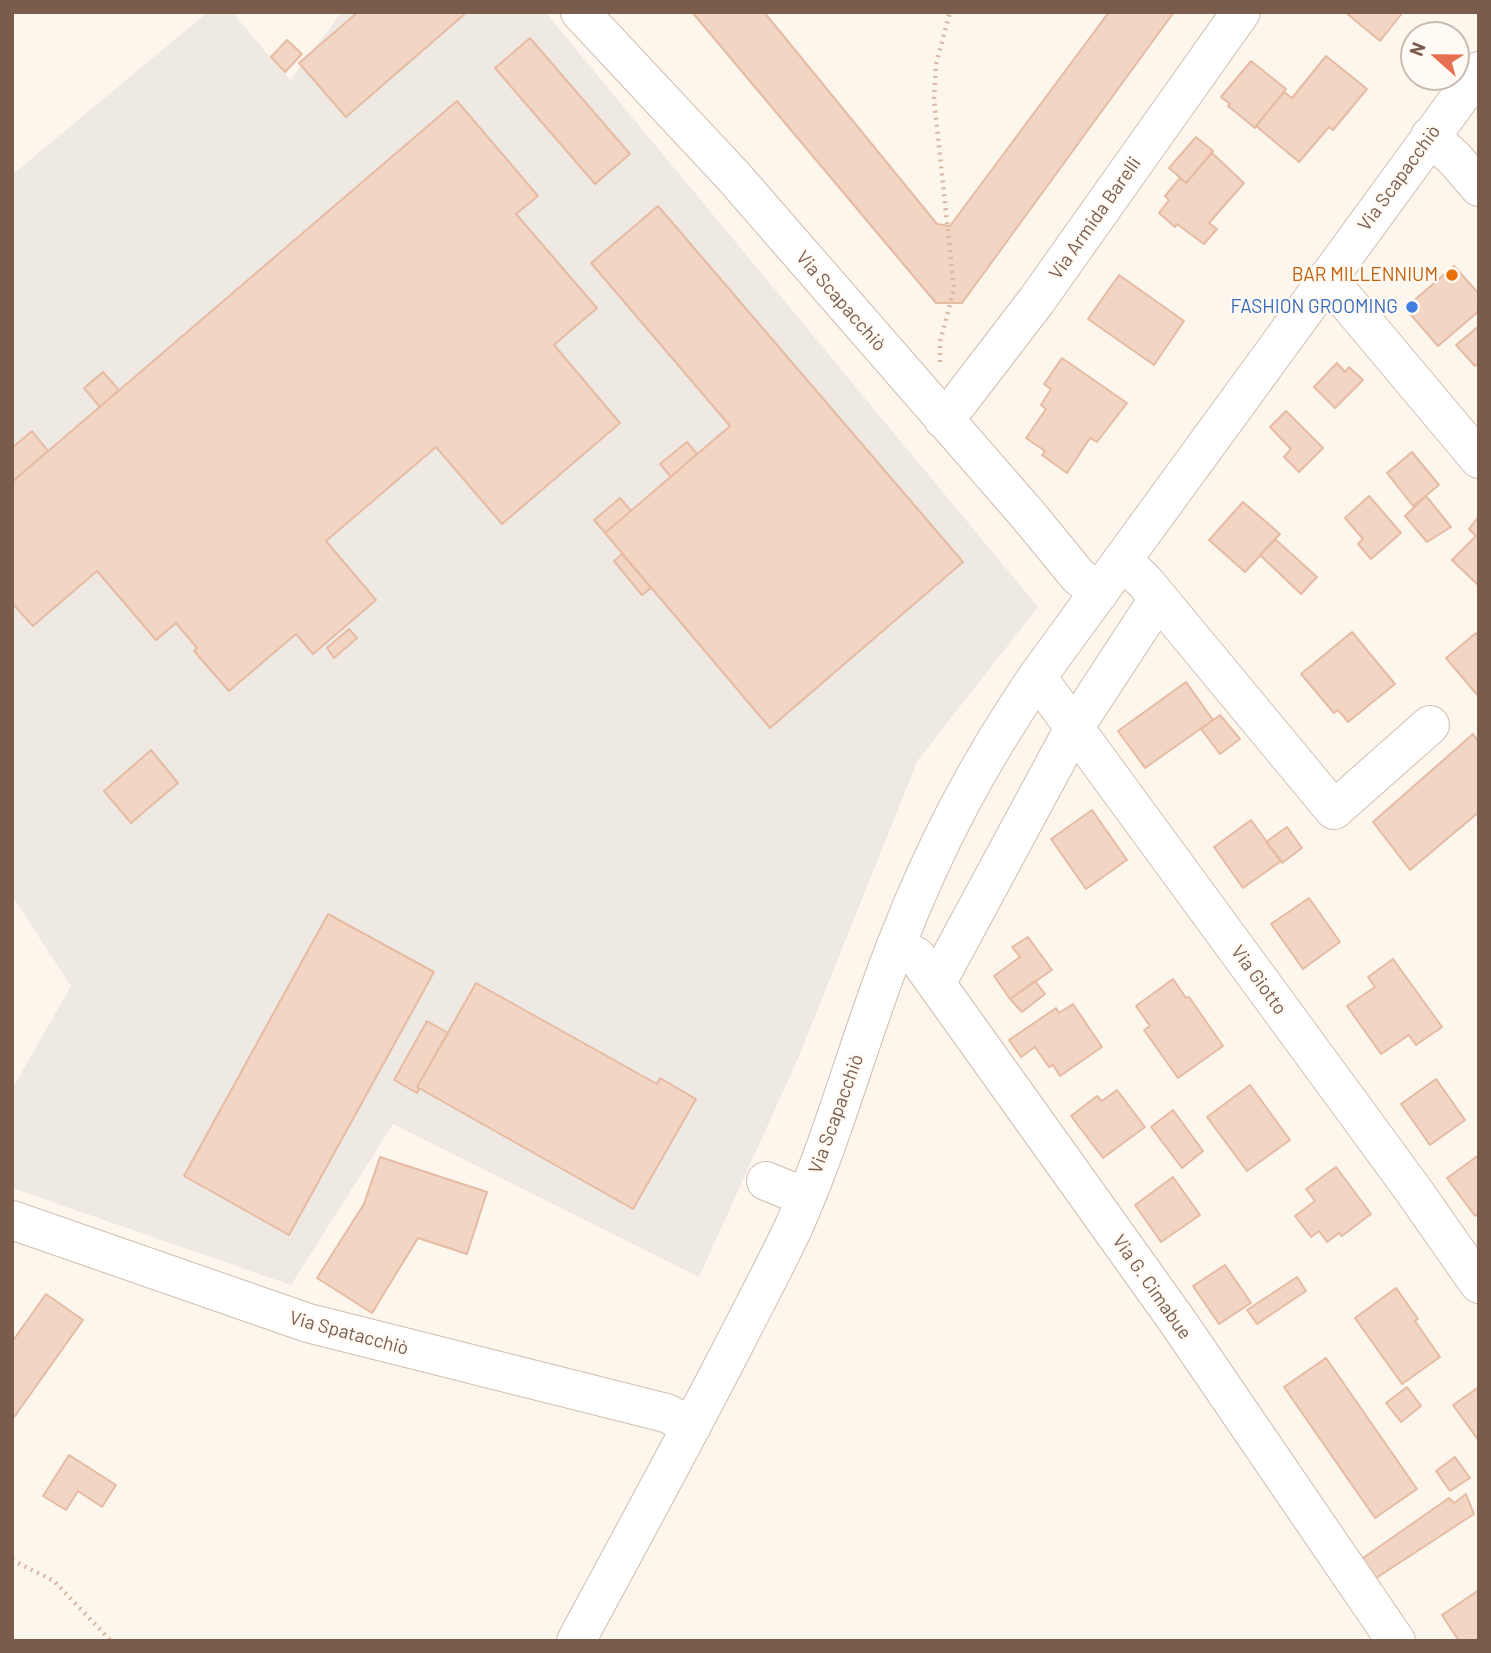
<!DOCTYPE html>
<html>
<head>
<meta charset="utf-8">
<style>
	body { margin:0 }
	#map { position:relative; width:1491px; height:1653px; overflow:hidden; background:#fdf6ec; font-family:Barlow,sans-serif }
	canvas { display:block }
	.frame { position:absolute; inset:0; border:14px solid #7a5c4d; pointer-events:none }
	.north { position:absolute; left:1400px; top:21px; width:70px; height:70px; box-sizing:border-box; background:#fffaf3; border:2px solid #cabbb1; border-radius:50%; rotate:291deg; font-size:19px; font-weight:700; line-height:28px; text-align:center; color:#7a5c4d }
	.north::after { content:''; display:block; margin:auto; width:24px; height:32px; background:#e76f51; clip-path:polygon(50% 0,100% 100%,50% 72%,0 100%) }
</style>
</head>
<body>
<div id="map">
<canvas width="1491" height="1653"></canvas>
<div class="frame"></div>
<div class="north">N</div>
</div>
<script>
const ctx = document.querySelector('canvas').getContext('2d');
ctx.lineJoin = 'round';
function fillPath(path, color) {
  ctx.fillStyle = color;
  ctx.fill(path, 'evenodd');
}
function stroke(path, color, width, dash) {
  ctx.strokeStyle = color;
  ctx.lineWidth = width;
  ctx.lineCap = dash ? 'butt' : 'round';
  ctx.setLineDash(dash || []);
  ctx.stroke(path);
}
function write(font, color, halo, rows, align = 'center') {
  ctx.font = font + ' Barlow,sans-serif';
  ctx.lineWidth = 5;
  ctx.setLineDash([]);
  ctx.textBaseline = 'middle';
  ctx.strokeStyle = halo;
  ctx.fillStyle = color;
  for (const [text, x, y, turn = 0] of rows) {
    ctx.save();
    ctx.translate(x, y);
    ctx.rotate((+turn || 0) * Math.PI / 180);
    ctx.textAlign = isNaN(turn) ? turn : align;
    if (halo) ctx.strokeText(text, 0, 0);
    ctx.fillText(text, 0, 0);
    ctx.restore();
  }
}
fillPath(new Path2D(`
	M208,12H232L290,80L342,12H545L1038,607L918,760L796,1063L699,1277L393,1124L291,1285L12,1188V1089L71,986L12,896V175Z`), '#efe9e4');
const building = new Path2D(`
	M358,12H467L346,117L299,63Z
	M692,12H764L937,224L950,226L1109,12H1174L962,303H936Z
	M1345,12H1403L1380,41Z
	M530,38L630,154L595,184L495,68Z
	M287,40L302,54L285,72L271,57Z
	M1326,56L1367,89L1333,130L1329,127L1299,162L1256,126L1284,92L1292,98Z
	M1251,61L1286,89L1255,128L1228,106L1230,104L1221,97Z
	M457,101L538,196L516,214L597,308L554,345L620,423L502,524L436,447L326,541L376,600L313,654L296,634L229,691L194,651L197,648L176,623L156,640L97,571L33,626L12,603V482Z
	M1196,137L1213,151L1186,183L1169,168Z
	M1212,153L1244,183L1209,223L1217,229L1204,244L1177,224L1175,227L1159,213L1169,200L1165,196L1180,178L1186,183Z
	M658,206L963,562L770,728L605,533L730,426L591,263Z
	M1454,266L1479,294V311L1438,346L1405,308Z
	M1119,275L1184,321L1154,365L1088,319Z
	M1479,326V363L1475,366L1456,345Z
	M1062,358L1127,403L1097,442L1090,438L1067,473L1042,455L1045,451L1026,438L1046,409L1041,405L1051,389L1044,384Z
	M1337,363L1345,372L1349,367L1363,380L1335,408L1314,387Z
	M103,372L119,390L100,407L84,388Z
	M1286,411L1323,448L1299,472L1284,457L1291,449L1270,427Z
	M32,431L48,451L12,482V448Z
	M687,442L697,454L671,477L660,464Z
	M1412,452L1439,485L1413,506L1387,473Z
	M1369,496L1401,533L1371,559L1358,544L1363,539L1345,518Z
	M1426,496L1451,527L1427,542L1405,516Z
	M620,498L631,511L605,533L594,520Z
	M1243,502L1280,534L1245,572L1209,540Z
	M1479,516V584L1478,585L1452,560L1476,536L1469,529Z
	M1275,539L1317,577L1301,594L1260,555Z
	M622,554L651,588L642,595L614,561Z
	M349,629L357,638L334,658L327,648Z
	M1352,632L1395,684L1348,722L1338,710L1334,713L1301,674Z
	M1476,633L1479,637V697L1446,658Z
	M1186,682L1213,720L1145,768L1118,731Z
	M1220,715L1240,739L1220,754L1201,729Z
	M1473,734L1479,743V812L1410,870L1373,822Z
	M151,750L178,783L131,823L104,791Z
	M1092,810L1127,860L1086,889L1051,839Z
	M1251,820L1281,861L1243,888L1214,847Z
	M1287,827L1302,848L1282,863L1266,842Z
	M1309,898L1340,942L1303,969L1271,924Z
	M328,914L434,972L289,1235L184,1176Z
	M1028,937L1052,970L1010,999L994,976L1020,957L1012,947Z
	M1393,959L1442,1027L1416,1045L1409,1035L1381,1054L1347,1006L1375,987L1368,977Z
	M1173,979L1186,998L1189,997L1223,1046L1178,1078L1144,1030L1150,1026L1136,1006Z
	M1035,981L1045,994L1022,1012L1010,999Z
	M476,983L657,1084L660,1078L696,1099L633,1209L417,1087Z
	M1073,1004L1102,1047L1060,1076L1053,1065L1049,1067L1035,1047L1021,1057L1009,1040L1056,1008L1059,1013Z
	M427,1021L448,1033L417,1087L419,1089L417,1093L394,1080Z
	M1436,1079L1465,1120L1430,1145L1401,1104Z
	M1250,1085L1290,1140L1247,1171L1207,1117Z
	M1117,1090L1145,1127L1103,1158L1071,1116L1097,1096L1102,1101Z
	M1173,1110L1203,1151L1182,1168L1151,1127Z
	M1479,1155V1213L1475,1216L1447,1178Z
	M380,1157L487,1192L467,1254L418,1238L372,1313L317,1278L364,1204Z
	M1336,1167L1371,1214L1342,1236L1339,1233L1327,1242L1319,1231L1311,1237L1295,1216L1315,1201L1306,1189Z
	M1173,1177L1200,1215L1161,1242L1135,1205Z
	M1225,1265L1251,1303L1219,1324L1193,1286Z
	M1297,1277L1306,1291L1257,1324L1247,1310Z
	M1396,1288L1418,1319L1415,1321L1440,1357L1402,1384L1355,1318Z
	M46,1294L83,1320L12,1420V1342Z
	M1326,1358L1417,1489L1375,1518L1284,1387Z
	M1407,1387L1421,1406L1401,1422L1386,1403Z
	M1479,1387V1441L1453,1405Z
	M69,1455L116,1485L102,1507L78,1491L66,1510L43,1496Z
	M1455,1457L1470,1478L1450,1491L1436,1471Z
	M1466,1494L1474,1514L1367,1584L1353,1565L1449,1498L1454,1503Z
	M1479,1590V1641H1459L1442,1615Z`);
fillPath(building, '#f3d5c3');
stroke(building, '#e6bba3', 2);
const minor = new Path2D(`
	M580,12L734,177L1028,515L1078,576L1099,593
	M1430,136L1455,159L1479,187
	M1327,278L1479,459
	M943,419L958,403L1037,300L1241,12
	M1122,560L1145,582L1334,810L1430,725
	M1037,677L1414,1191L1479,1284
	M896,945L917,957L1178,1322L1396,1641
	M936,984L1074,728L1149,613
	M766,1181L805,1197
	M12,1220L308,1323L666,1413L692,1426
	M576,1641C630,1541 684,1442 736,1341C755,1303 776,1265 794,1226C835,1134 860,1036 897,943C935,845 978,764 1037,677L1479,71`);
stroke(minor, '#d1beb0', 40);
stroke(new Path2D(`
	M940,362V342L954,289L934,99L936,64L950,12
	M12,1560L54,1581L111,1641`), '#d9b8a5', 4.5, [2, 5]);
stroke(minor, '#fff', 38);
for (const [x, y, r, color] of [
	[1452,275,7,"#e8710a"],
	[1412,307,7,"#3f7fe0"]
]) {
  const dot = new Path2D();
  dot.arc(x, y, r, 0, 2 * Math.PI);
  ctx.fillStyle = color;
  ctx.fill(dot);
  stroke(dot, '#fffaf3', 2.5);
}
write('19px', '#7a5c4d', '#fffaf3', [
	["Via Scapacchiò",1399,178,-54],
	["Via Armida Barelli",1095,218,-55],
	["Via Scapacchiò",841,301,49],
	["Via Giotto",1259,980,54],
	["Via Scapacchiò",836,1114,-70],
	["Via G. Cimabue",1152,1287,55],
	["Via Spatacchiò",349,1333,15]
]);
write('19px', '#c56008', '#fffaf3', [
	["BAR MILLENNIUM",1438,275]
], 'right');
write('19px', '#366cbe', '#fffaf3', [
	["FASHION GROOMING",1398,307]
], 'right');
</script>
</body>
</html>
